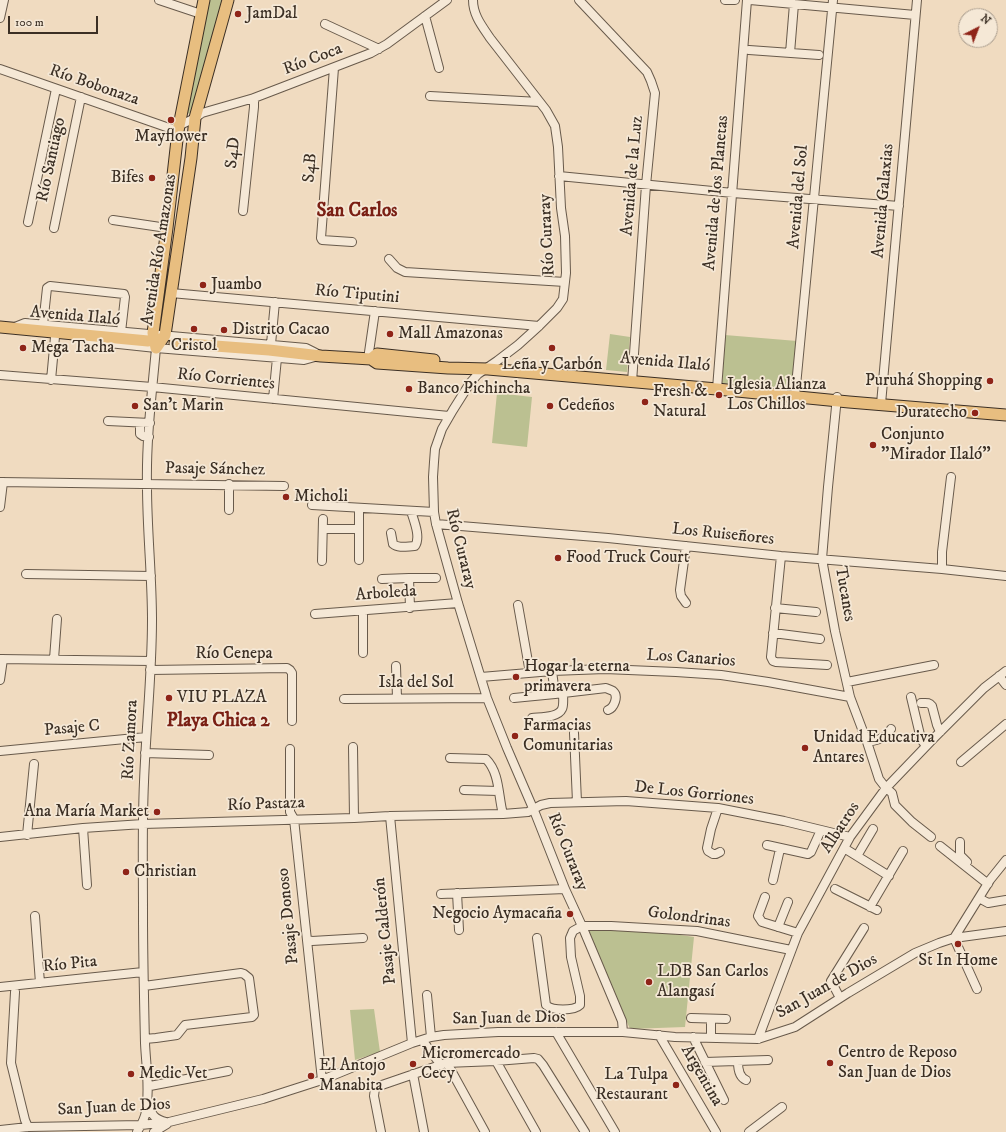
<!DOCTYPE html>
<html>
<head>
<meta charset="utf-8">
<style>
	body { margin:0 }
	#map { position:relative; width:1006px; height:1132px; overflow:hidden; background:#f0dbc0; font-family:"IM FELL DW Pica",serif }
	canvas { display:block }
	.north { position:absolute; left:958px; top:8px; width:40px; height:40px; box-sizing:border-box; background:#f5e8d6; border:1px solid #ab9e8f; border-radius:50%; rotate:42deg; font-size:11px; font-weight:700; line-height:16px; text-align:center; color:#3b2f24 }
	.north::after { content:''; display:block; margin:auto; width:14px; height:18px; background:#8f2418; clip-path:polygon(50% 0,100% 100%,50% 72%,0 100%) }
	.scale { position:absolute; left:8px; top:16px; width:90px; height:18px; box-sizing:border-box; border:2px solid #3b2f24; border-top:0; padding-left:5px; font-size:12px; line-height:14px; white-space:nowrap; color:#3b2f24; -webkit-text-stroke:3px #f5e8d6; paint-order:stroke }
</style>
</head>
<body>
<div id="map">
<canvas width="1006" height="1132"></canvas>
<div class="north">N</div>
<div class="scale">100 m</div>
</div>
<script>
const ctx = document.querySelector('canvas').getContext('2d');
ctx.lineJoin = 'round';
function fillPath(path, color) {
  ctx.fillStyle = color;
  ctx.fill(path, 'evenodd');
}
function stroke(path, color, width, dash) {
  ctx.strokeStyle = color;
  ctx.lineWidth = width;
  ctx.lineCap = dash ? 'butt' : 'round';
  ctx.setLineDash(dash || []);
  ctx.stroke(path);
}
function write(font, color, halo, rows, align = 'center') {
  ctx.font = font + ' "IM FELL DW Pica",serif';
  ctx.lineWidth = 3.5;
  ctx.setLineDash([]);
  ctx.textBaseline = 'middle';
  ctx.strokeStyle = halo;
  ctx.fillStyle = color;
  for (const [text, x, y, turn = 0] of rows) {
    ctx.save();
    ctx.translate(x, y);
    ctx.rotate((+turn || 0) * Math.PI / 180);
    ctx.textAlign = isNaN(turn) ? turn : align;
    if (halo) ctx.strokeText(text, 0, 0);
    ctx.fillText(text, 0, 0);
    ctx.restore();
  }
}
fillPath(new Path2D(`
	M209,0H223L193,114L185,113Z
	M610,334L630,337L627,372L606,370Z
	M725,335L797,341L793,389L722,383Z
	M497,393L532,397L527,447L492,443Z
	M587,930H614L654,931L694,937L685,1027L630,1029Z
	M374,1009L380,1052L355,1060L350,1010Z`), '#bbc091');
const minor = new Path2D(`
	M159,0L201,14
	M473,0C473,15 482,26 490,38L546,110L555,126L558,147L561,208L565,236L566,273L563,299L557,308L539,326L518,345L497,361L478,374L470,383L453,410L442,429L435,449L434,462L433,477L434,512L436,524L458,603L487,698L507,748L535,813L565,889L582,926L622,1021L623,1032
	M579,0L647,72L651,81L655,93L646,185L632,382
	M725,0H735
	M750,0L915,15
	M425,16L439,68
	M0,18L4,0
	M325,24L379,49
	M749,50L819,55
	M790,53L794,4
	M334,68L321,238L322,240L352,242
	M0,69L172,129L195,118L202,113L254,98L371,53L387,44L447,0
	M430,96L539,102
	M559,176L733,193L899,206
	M243,211L254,107V98
	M113,220L167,228
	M28,222L56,89
	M54,228L81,97
	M389,259L397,268L405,272L565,282
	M171,293L539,326
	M43,325L47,288L50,286L124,294L125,297L121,332
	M15,327L25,323C119,332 212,339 306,348L316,353
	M90,341L156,348L304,360L315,357
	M271,344L275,302
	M368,359L375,311
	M0,375L152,387L449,416
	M51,380L55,337
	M717,389L747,0
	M795,396L833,0
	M837,397L828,487L822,559L835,631L850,697L867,742L879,779L886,788L892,793L895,805L912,822L931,837
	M273,399L277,358
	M881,404L917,0
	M108,421L150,423
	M140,423V434L143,436L149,437
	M0,482L284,486
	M312,505L434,512
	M0,507L3,482
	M359,508V560
	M229,510V484
	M436,524L608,538L781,556L942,569L1006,576
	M323,529H359
	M391,533L393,544C399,549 408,546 415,546C421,537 414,521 411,511
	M686,546L680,590L681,596L686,603
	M781,556L771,657L773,661L776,662L827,665
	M322,561L323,519
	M942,569V552L951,477
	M26,574L151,576
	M409,578H436
	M382,579L409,578L410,608
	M518,605L530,673
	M775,608L816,612
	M363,611V653
	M315,614L458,603
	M773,633L820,639
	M0,659L151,661
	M54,659L57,619
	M396,666L397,698
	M150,670L287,668L290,670L292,673V721
	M552,671L555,694L606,688C608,689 611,690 613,691C619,696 614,708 608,710
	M999,676L1006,685
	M481,677L552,671L605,669L676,672L721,675L768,682L850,697
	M0,680L3,659
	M847,682L934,665
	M911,697L921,739L926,746
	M514,698L555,694
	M344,699L487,698
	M921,703C926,703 929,702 932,706L937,725L940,732
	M532,718C540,717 558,718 562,709C564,705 563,699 563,693
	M574,733L577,802
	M867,742C878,740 885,739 891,729
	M353,747L354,818
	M290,749V812L294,819L322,1080
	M0,751L146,737
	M145,753L209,755
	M450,758L486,759C500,773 498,796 503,814
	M961,762L1006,724
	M464,790L498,791
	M718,808L711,829L707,848L708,851L713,854H716L720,852
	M390,816L412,1043
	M83,828L87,885
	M27,835L34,764
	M0,837L83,828L143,824L354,818L390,816L503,814L528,812L541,805L550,803L626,801L718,808L784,821L850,837
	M960,842V855L967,862
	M767,845L808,854L811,852L821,830
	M940,846L988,884
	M844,848L889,876
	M857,856L873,829
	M773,880L780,849
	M835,889L877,910
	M457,893L459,930
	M441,894L565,889
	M765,897L758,916L762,922L798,933
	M979,898L988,903L1006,900
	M870,907L903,851
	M35,916L40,983
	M778,927L788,902
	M537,938L546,1005C552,1011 574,1011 580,1005V996L571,957L570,938L573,931L582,926H611L697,931L791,950
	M307,940L312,941L363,938
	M144,986L241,973L244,974L249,978L254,1015L252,1017L185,1025L177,1035L156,1038L145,1039
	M0,987L143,972
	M977,989L954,938L990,880L1006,860
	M15,992L11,1063L25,1120L28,1127
	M427,995L431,1037
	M840,998L831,981L864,928
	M691,1018L726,1019
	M711,1019V1038
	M556,1032L615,1132
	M659,1035L716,1132
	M693,1037L724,1100
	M758,1039L798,933L850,837L886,788L933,739L984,688L1006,671
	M422,1040L441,1065
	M496,1061L536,1132
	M705,1062L768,1060
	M738,1062C738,1069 739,1077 746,1080
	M447,1063L485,1132
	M413,1074L424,1132
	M150,1086L228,1071
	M150,1103C150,1115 155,1119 166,1122
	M0,1130L28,1127L141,1125L169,1122L263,1099L322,1080L412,1043L431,1037L444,1035L498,1032H623L675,1037L758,1039L795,1027L848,993L915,953L939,943L954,938L1006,931
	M137,1132C141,1125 145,1119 146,1111C150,1089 146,1065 145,1043C144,1000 143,956 143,913C143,869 142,826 144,782C146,728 152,674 152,620C152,575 147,531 147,486C146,440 152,393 156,348
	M154,1132L167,1124
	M381,1132L374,1096L375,1088L379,1086L446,1063L496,1061L534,1058L538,1059L543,1065L585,1132
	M749,1132L782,1107`);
const major = new Path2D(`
	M0,327L148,341
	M175,343L269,350L321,356L371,359L377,363L448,368L488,369L717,389L849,402L1006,415
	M156,348L165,335L191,158L195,118L228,0
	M156,348L153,333L167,228L178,131L204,0
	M371,359L377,354L434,360`);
stroke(minor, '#685a4b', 10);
stroke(major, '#3b2f24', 13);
stroke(minor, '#f5e8d6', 8);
stroke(major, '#e8be80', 11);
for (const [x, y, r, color] of [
	[238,14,4,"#8f2418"],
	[171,120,4,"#8f2418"],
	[152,178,4,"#8f2418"],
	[203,285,4,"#8f2418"],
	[194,329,4,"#8f2418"],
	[224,330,4,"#8f2418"],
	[390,334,4,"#8f2418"],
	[23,348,4,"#8f2418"],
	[552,348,4,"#8f2418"],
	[990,381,4,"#8f2418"],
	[409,389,4,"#8f2418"],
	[719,395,4,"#8f2418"],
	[645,402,4,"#8f2418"],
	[135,406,4,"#8f2418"],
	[550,406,4,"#8f2418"],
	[975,413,4,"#8f2418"],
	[873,445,4,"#8f2418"],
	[286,497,4,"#8f2418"],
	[558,558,4,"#8f2418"],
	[516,677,4,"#8f2418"],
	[169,698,4,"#8f2418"],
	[515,736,4,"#8f2418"],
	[805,748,4,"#8f2418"],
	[157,812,4,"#8f2418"],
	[126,872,4,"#8f2418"],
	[570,914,4,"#8f2418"],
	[958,944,4,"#8f2418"],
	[649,982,4,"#8f2418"],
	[830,1063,4,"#8f2418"],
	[413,1064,4,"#8f2418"],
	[131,1074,4,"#8f2418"],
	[311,1076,4,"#8f2418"],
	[676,1085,4,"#8f2418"]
]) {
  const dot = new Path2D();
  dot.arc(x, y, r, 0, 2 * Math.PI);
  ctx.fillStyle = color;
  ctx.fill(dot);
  stroke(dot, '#f5e8d6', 1.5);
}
write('17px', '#3b2f24', '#f5e8d6', [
	["JamDal",246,14],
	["Mayflower",171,137,"center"],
	["Bifes",144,178,"right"],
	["Juambo",211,285],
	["Distrito Cacao",232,330],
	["Mall Amazonas",398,334],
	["Cristol",194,346,"center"],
	["Mega Tacha",31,348],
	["Leña y Carbón",552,365,"center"],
	["Puruhá Shopping",982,381,"right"],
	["Iglesia Alianza",727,385],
	["Los Chillos",727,405],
	["Banco Pichincha",417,389],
	["Fresh &",653,392],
	["Natural",653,412],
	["San't Marin",143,406],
	["Cedeños",558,406],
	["Duratecho",967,413,"right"],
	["Conjunto",881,435],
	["\"Mirador Ilaló\"",881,455],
	["Micholi",294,497],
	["Food Truck Court",566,558],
	["Hogar la eterna",524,667],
	["primavera",524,687],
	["VIU PLAZA",177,698],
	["Farmacias",523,726],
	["Comunitarias",523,746],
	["Unidad Educativa",813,738],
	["Antares",813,758],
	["Ana María Market",149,812,"right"],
	["Christian",134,872],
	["Negocio Aymacaña",562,914,"right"],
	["St In Home",958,961,"center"],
	["LDB San Carlos",657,972],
	["Alangasí",657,992],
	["Centro de Reposo",838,1053],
	["San Juan de Dios",838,1073],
	["Micromercado",421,1054],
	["Cecy",421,1074],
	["El Antojo",319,1066],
	["Manabita",319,1086],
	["Medic Vet",139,1074],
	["La Tulpa",668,1075,"right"],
	["Restaurant",668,1095,"right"]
], 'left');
write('17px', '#3b2f24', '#f5e8d6', [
	["Río Coca",313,60,-21],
	["Río Bobonaza",94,86,19],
	["S4D",234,153,-84],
	["Río Santiago",52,160,-78],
	["S4B",311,168,-85],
	["Avenida de la Luz",633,176,-85],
	["Avenida de los Planetas",717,193,-85],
	["Avenida del Sol",799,197,-85],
	["Avenida Galaxias",884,201,-85],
	["Río Curaray",548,235,-93],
	["Avenida Río Amazonas",160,250,-81],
	["Río Tiputini",357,295,5],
	["Avenida Ilaló",75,317,5],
	["Avenida Ilaló",665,363,5],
	["Río Corrientes",226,380,6],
	["Pasaje Sánchez",215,470,1],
	["Los Ruiseñores",723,535,6],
	["Río Curaray",460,549,76],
	["Arboleda",386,594,-4],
	["Tucanes",844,594,80],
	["Río Cenepa",234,654],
	["Los Canarios",691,659,4],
	["Isla del Sol",416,683],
	["Pasaje C",72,729,-5],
	["Río Zamora",131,740,-87],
	["De Los Gorriones",694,794,6],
	["Río Pastaza",266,805,-2],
	["Albatros",841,828,-57],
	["Río Curaray",567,852,68],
	["Pasaje Donoso",289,916,-96],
	["Golondrinas",689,918,7],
	["Pasaje Calderón",386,931,-96],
	["Río Pita",70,965,-6],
	["San Juan de Dios",827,987,-30],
	["San Juan de Dios",509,1019,-1],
	["Argentina",701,1076,60],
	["San Juan de Dios",114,1108,-3]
]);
write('bold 19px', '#7a1f14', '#f5e8d6', [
	["San Carlos",357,212],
	["Playa Chica 2",218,722]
]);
</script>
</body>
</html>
